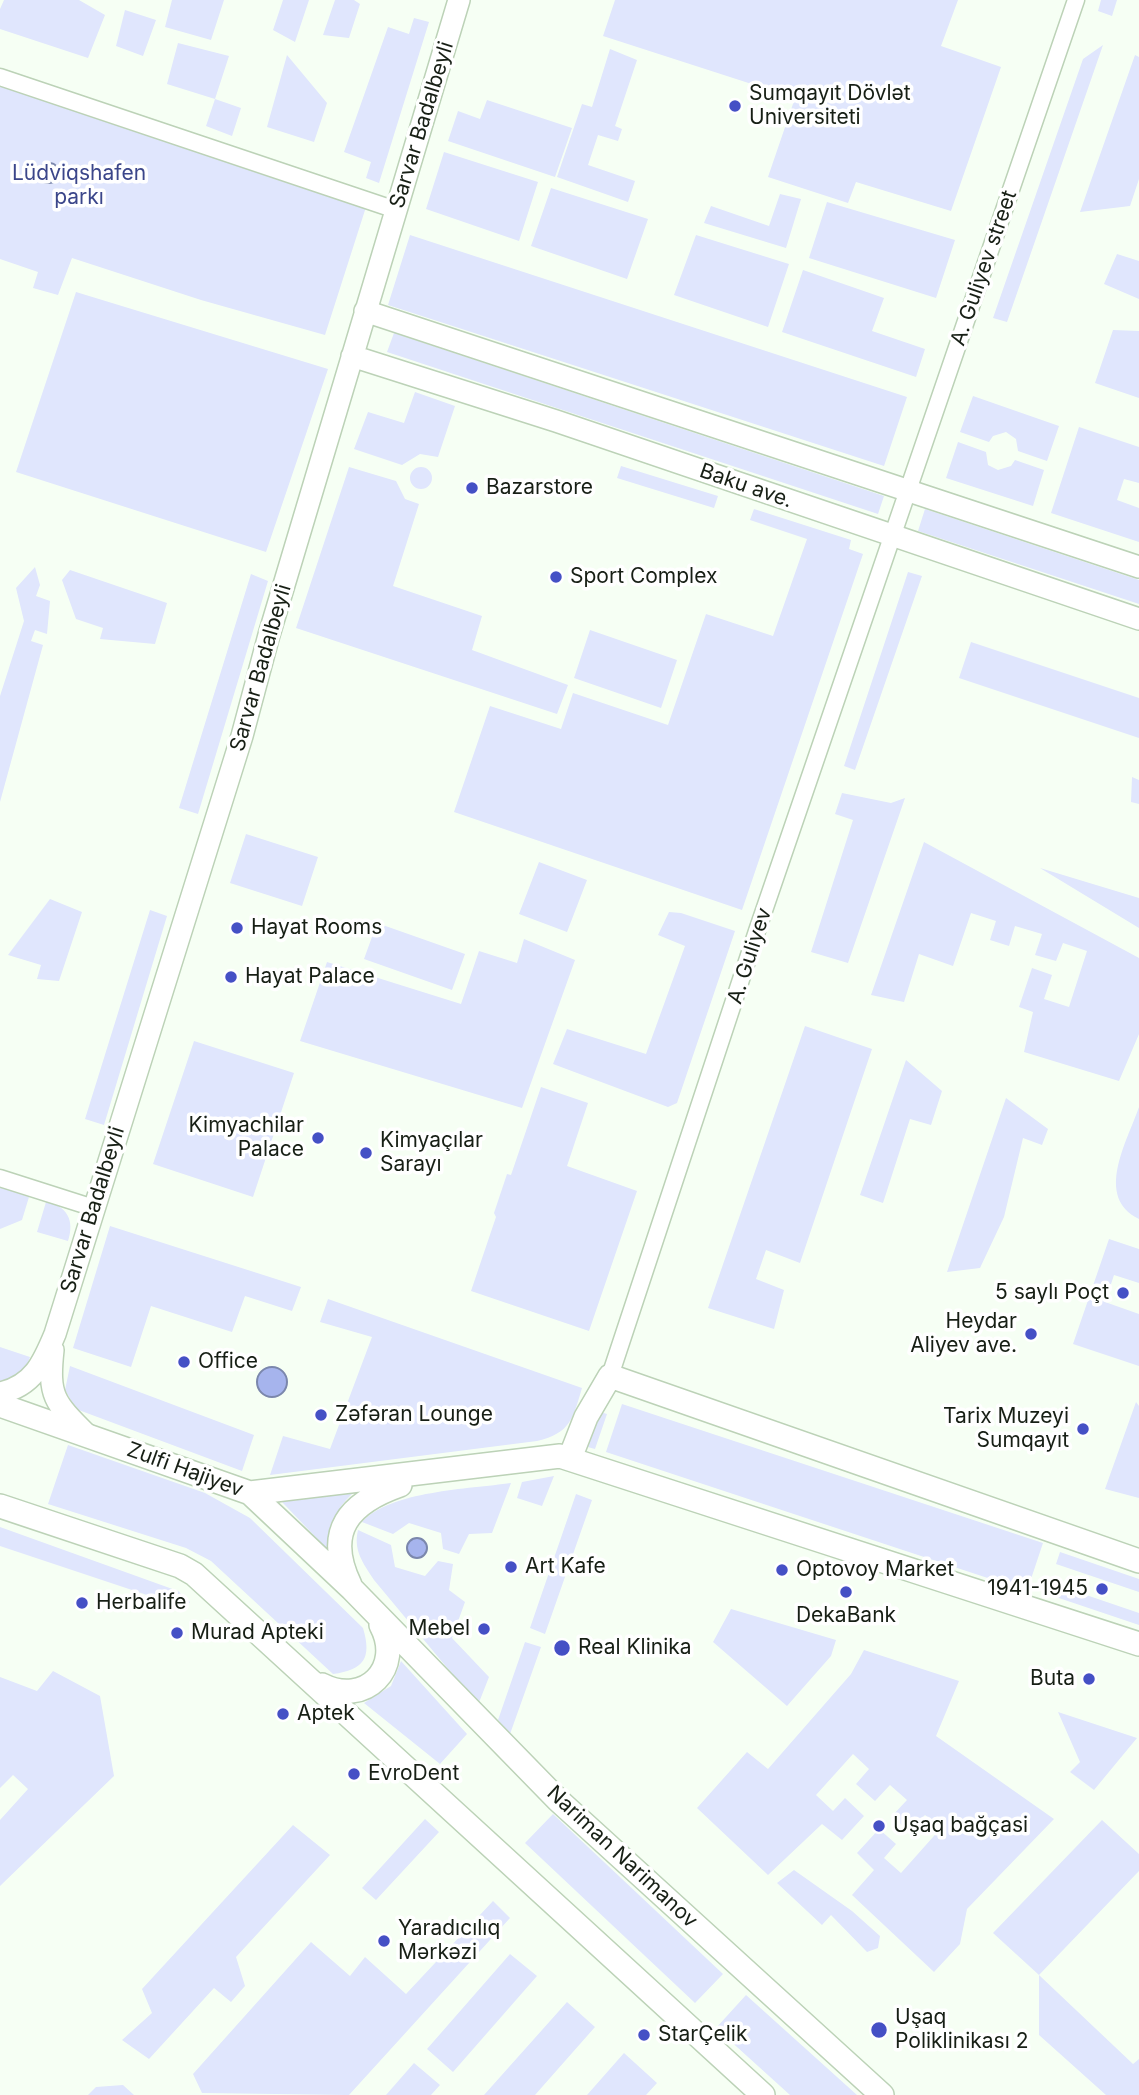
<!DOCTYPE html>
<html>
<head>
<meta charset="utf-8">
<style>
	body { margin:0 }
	canvas { display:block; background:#f6fff4 }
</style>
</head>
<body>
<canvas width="1139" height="2095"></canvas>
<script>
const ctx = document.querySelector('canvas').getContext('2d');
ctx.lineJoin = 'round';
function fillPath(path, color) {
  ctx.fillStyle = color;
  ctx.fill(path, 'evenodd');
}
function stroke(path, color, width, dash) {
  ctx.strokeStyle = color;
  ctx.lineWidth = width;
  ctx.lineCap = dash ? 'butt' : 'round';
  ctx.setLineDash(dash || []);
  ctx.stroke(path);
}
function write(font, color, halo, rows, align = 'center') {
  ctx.font = font + ' Inter,sans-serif';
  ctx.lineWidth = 7;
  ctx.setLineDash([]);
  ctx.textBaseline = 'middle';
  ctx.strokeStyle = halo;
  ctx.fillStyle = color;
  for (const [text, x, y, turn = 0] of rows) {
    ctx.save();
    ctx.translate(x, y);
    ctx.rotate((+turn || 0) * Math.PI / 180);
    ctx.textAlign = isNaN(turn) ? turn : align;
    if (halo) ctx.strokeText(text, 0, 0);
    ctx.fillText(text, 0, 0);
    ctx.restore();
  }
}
fillPath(new Path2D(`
	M4,0H79L105,15L88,58L0,29V9Z
	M172,0H224L211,40L165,27Z
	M283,0H309L295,42L273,30Z
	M335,0H354L360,4L349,38L323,35Z
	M615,0H958L941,46L1001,67L951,211L856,182L848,203L768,177L795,98L603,36Z
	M1101,0H1117L1112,16L1098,11Z
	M125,10L156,20L143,56L116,46Z
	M414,18L429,22L379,183L366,178L371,162L344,152L388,27L409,34Z
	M178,43L229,56L215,99L241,108L232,136L206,126L215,99L167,84Z
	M1103,45L1007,322L993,318L1083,59Z
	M610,49L637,60L615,126L622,129L618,141L598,135L588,165L635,181L628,202L557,177L582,104L592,107Z
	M287,55L327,103L314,142L267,127Z
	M1135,55L1139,57V179L1130,206L1080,212Z
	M0,85L366,207L325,335L201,300L72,258L58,295L33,288L38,272L0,259Z
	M487,100L572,128L555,177L448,141L458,111L480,119Z
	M444,152L538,182L519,241L426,209Z
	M551,188L648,219L627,279L531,246Z
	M780,194L801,199L786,248L704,223L711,206L769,226Z
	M827,202L955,240L936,298L809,258Z
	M410,235L907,397L884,466L388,305Z
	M696,235L789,264L768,327L674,295Z
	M1117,254L1139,261V299L1104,284Z
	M803,270L884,298L872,331L925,349L916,377L782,332Z
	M76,292L328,369L266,552L16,472Z
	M1113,330L1139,331V398L1095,383Z
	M394,333L884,496L878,514L387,352Z
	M415,392L455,406L438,457L420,454L402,465L354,449L368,412L404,423Z
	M973,396L1059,426L1047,461L1018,451L1016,439L1006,432L993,436L989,442L960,432Z
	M1079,427L1139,447V483L1124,479L1117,500L1139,508V542L1051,513Z
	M958,442L986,452L988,465L998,470L1011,466L1015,460L1044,470L1033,506L946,478Z
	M621,466L718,496L714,508L617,478Z
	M349,467L396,481L405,499L419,504L393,586L482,616L472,650L568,685L557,714L296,628Z
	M410 478a11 11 0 1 1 22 0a11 11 0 1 1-22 0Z
	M754,509L851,540L849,549L863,554L742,910L454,812L490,706L561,729L573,693L668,725L706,614L773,636L807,539L750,520Z
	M925,509L1139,580V604L918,531Z
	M35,567L40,585L36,596L50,601L47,634L35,630L31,641L43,645L0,802V696L24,621L16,588Z
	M70,570L167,603L155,644L100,639L103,628L76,619L62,580Z
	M908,572L922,576L855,770L844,766Z
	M251,574L268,581L198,814L179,808Z
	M590,630L677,660L661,708L574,678Z
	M971,642L1139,698V738L959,678Z
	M1132,777L1139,780V804L1131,802Z
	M842,793L891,803L905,798L848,963L811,952L853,820L835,814Z
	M246,834L318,857L302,906L230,883Z
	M924,842L1139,958V1034L1119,1081L1024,1052L1033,1012L1019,1007L1032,968L1052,975L1044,999L1069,1007L1087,951L1063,943L1056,961L1035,955L1042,934L1015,926L1009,946L990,940L996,921L971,913L953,966L919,954L904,1002L871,995Z
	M539,862L587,880L567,932L519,914Z
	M1040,868L1139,898V928Z
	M50,899L82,912L59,981L37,979L41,965L8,955Z
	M150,910L167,916L104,1125L85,1119Z
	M669,912L681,913L735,931L677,1103L668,1107L553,1064L567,1029L646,1054L685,946L658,935Z
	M377,923L465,954L452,990L364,959Z
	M524,939L575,960L522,1108L300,1041L327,962L461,1004L479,951L517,963Z
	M805,1026L872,1049L800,1263L766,1250L756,1279L784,1290L774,1329L708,1308Z
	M194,1041L294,1073L253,1197L153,1164Z
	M906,1060L942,1091L931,1125L910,1119L883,1203L860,1195Z
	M541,1087L588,1103L567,1166L637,1191L589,1331L471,1291L496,1217L494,1213L507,1174L511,1175Z
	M1006,1098L1048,1129L1042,1145L1023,1138L1004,1217L980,1268L947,1272Z
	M1139,1107V1219C1094,1197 1127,1142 1139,1107Z
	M0,1187L29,1197L22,1220L0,1229Z
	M46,1202C67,1206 75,1220 68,1241L37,1232Z
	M110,1226L301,1287L292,1311L245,1296L232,1332L151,1306L131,1367L73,1348Z
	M1109,1239L1139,1249V1283L1114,1275L1105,1302L1139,1314V1366L1073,1344Z
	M328,1299L582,1388C573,1418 571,1433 537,1441L270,1475L283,1436L330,1449L372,1337L320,1322Z
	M0,1347L30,1357L24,1373L8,1382H0Z
	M70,1366L254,1435L242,1471L76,1409L65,1390Z
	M1136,1402L1139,1406V1498L1105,1489Z
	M622,1404L1043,1543L1027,1591L606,1452Z
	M597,1411L607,1414L595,1449L584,1446Z
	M68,1445L205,1493L250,1518L363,1628C372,1658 364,1670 333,1674L211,1561L186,1548L48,1504Z
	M554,1476L542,1506L517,1498L522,1482Z
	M511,1483L492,1533L469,1534L459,1554L443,1549L441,1533L409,1523L393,1534L362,1522C390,1491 469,1489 511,1483Z
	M353,1493C335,1510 330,1525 328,1550L282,1502Z
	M576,1494L592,1500L545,1634L530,1628Z
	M0,1527L178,1591L190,1602L186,1608L0,1546Z
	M358,1530L391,1545L395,1567L425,1576L438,1561L453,1564L449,1590L465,1602L452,1638L489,1677L478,1705L374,1580C363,1563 353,1550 358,1530Z
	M1060,1552L1139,1579V1592L1056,1564Z
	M1048,1582L1139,1613V1625L1044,1593Z
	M731,1609L836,1640L831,1656L787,1706L713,1642Z
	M525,1642L541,1647L510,1734L498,1720Z
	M864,1650L959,1681L936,1736L1054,1819L967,1909L960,1944L934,1972L852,1895L874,1870L857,1853L879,1829L896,1844L884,1858L901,1873L941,1828L925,1815L909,1832L892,1816L907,1800L890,1785L875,1801L856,1784L869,1769L853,1754L816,1795L833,1811L845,1798L864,1816L842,1840L822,1824L768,1875L697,1808L747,1752L768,1769L851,1674Z
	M401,1661L467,1734L440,1764L364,1703L391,1686Z
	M53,1671L100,1696L114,1776L0,1886V1820L28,1789L13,1775L0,1788V1677L37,1691Z
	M1058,1712L1137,1738L1094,1790L1070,1772L1080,1762Z
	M553,1814L723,1974L695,2003L525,1843Z
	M425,1819L439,1832L376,1900L362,1888Z
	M1102,1820L1139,1854V1871L1039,1975L1133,2064L1139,2059V2095H1106L1039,2035V1975L993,1933Z
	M293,1825L330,1855L236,1957L245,1986L231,2002L214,1988L149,2059L122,2040L152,2013L142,1989Z
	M794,1870L852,1911L880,1936L878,1948L867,1952L831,1915L822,1925L777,1883Z
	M493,1901L510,1918L349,2095L202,2093L193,2074L311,1942L350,1976L365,1957L406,1994Z
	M510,1954L537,1976L453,2072L427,2049Z
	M746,1995L857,2095H790L716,2028Z
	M567,2002L595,2027L535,2095H484Z
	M624,2053L657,2083L646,2095H587Z
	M414,2063L440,2085L431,2095H386Z
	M123,2085L134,2095H88L96,2087Z`), '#e0e6fd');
const water = new Path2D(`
	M39 173a10 10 0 1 1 20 0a10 10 0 1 1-20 0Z
	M257 1382a15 15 0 1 1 30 0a15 15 0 1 1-30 0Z
	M407 1548a10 10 0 1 1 20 0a10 10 0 1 1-20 0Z`);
fillPath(water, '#a6b4ed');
stroke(water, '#7b87ac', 2);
const minor = new Path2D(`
	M0,77L396,210
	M0,1178L94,1208
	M610,1376L758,928L1076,0`);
const tertiary = new Path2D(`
	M365,311L1139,567
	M352,356L556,421L1139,619
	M53,1350C48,1396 54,1402 86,1434
	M0,1393C33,1386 43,1363 55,1334L242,736L269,635L459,0`);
const secondary = new Path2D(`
	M0,1405L250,1493L352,1589L558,1800L882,2095
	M570,1458L586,1417L610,1376L1139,1561
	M250,1493L560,1456L1139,1644
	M0,1506L180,1566L194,1574L763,2095
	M350,1585C324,1531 349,1503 400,1485
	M322,1685C365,1707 404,1668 381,1625`);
stroke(minor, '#bcd2b7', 19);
stroke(tertiary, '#bcd2b7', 24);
stroke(secondary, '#bcd2b7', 26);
stroke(minor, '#fff', 16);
stroke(tertiary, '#fff', 21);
stroke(secondary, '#fff', 23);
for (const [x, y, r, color] of [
	[735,106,7,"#4550c5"],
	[472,488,7,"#4550c5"],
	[556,577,7,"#4550c5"],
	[237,928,7,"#4550c5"],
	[231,977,7,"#4550c5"],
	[318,1138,7,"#4550c5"],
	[366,1153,7,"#4550c5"],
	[1123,1293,7,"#4550c5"],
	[1031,1334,7,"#4550c5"],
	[184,1362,7,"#4550c5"],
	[321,1415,7,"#4550c5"],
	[1083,1429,7,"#4550c5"],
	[511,1567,7,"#4550c5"],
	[782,1570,7,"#4550c5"],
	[1102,1589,7,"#4550c5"],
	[846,1592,7,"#4550c5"],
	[82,1603,7,"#4550c5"],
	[484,1629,7,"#4550c5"],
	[177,1633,7,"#4550c5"],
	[562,1648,9,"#4550c5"],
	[1089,1679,7,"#4550c5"],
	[283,1714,7,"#4550c5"],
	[354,1774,7,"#4550c5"],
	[879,1826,7,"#4550c5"],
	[384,1941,7,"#4550c5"],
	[879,2030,9,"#4550c5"],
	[644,2035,7,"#4550c5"]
]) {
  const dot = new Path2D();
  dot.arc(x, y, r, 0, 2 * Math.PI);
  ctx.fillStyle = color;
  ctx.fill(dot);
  stroke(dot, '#fff', 2.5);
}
write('21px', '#171f15', '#fff', [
	["Sumqayıt Dövlət",749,94],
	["Universiteti",749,118],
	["Bazarstore",486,488],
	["Sport Complex",570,577],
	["Hayat Rooms",251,928],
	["Hayat Palace",245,977],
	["Kimyachilar",304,1126,"right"],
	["Palace",304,1150,"right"],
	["Kimyaçılar",380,1141],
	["Sarayı",380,1165],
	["5 saylı Poçt",1109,1293,"right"],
	["Heydar",1017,1322,"right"],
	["Aliyev ave.",1017,1346,"right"],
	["Office",198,1362],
	["Zәfәran Lounge",335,1415],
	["Tarix Muzeyi",1069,1417,"right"],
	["Sumqayıt",1069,1441,"right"],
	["Art Kafe",525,1567],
	["Optovoy Market",796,1570],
	["1941-1945",1088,1589,"right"],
	["Herbalife",96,1603],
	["DekaBank",846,1616,"center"],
	["Mebel",470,1629,"right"],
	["Murad Apteki",191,1633],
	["Real Klinika",578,1648],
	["Buta",1075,1679,"right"],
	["Aptek",297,1714],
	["EvroDent",368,1774],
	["Uşaq bağçasi",893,1826],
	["Yaradıcılıq",398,1929],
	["Mərkəzi",398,1953],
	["Uşaq",895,2018],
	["Poliklinikası 2",895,2042],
	["StarÇelik",658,2035]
], 'left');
write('21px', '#171f15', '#fff', [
	["Sarvar Badalbeyli",422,125,-73],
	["A. Guliyev street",984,268,-71],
	["Baku ave.",746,486,19],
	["Sarvar Badalbeyli",261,668,-74],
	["A. Guliyev",750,956,-72],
	["Sarvar Badalbeyli",93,1210,-73],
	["Zulfi Hajiyev",185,1470,20],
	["Nariman Narimanov",622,1857,43]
]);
write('21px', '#3b468a', '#fff', [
	["Lüdviqshafen",79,174],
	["parkı",79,198]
]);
</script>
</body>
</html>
